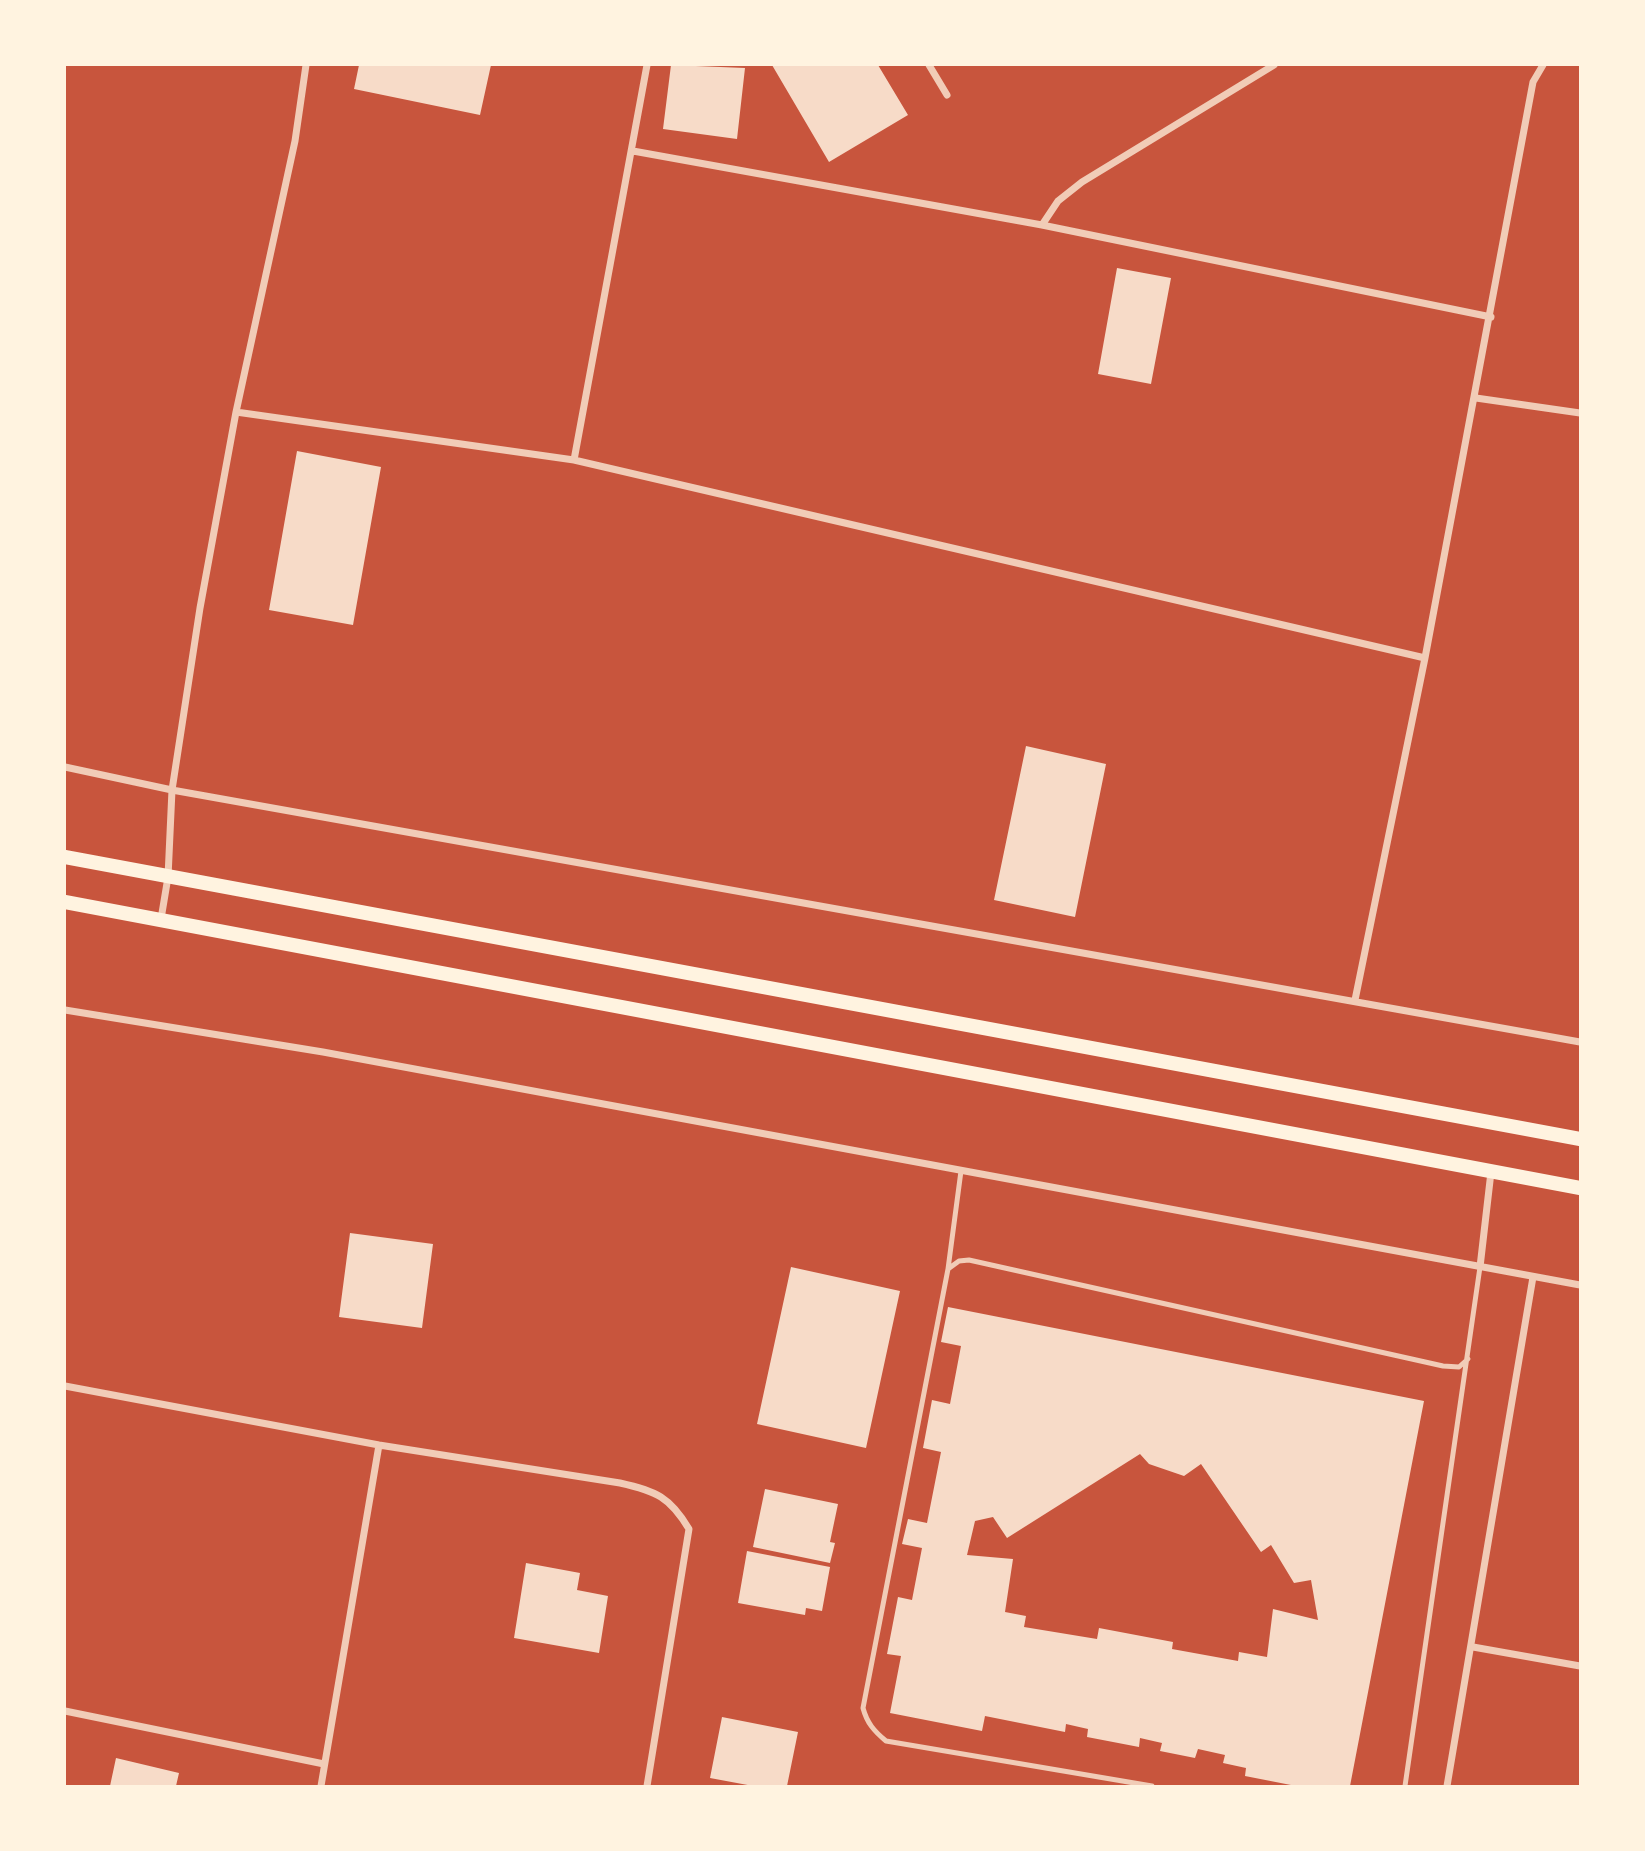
<!DOCTYPE html>
<html>
<head>
<meta charset="utf-8">
<style>
	body { margin:0 }
	#map { position:relative; width:1645px; height:1851px; overflow:hidden; background:#c8553d; font-family:Mulish,sans-serif }
	canvas { display:block }
	.frame { position:absolute; inset:0; border:66px solid #fff3e0; pointer-events:none }
</style>
</head>
<body>
<div id="map">
<canvas width="1645" height="1851"></canvas>
<div class="frame"></div>
</div>
<script>
const ctx = document.querySelector('canvas').getContext('2d');
ctx.lineJoin = 'round';
function fillPath(path, color) {
  ctx.fillStyle = color;
  ctx.fill(path, 'evenodd');
}
function stroke(path, color, width, dash) {
  ctx.strokeStyle = color;
  ctx.lineWidth = width;
  ctx.lineCap = dash ? 'butt' : 'round';
  ctx.setLineDash(dash || []);
  ctx.stroke(path);
}
fillPath(new Path2D(`
	M359,65H491L480,115L354,89Z
	M671,65L745,68L737,139L663,129Z
	M772,65H878L908,115L829,162Z
	M1117,268L1171,278L1151,384L1098,374Z
	M297,451L381,467L353,625L269,610Z
	M1026,746L1106,764L1075,917L994,900Z
	M350,1233L433,1244L422,1328L339,1317Z
	M791,1267L900,1291L866,1448L757,1424Z
	M948,1307L1424,1401L1350,1786H1296L1245,1776L1246,1768L1223,1763L1225,1755L1198,1749L1195,1758L1160,1751L1162,1743L1140,1738L1139,1747L1087,1737L1088,1729L1066,1724L1065,1732L985,1716L982,1731L890,1713L901,1656L887,1654L898,1597L912,1600L922,1548L902,1544L908,1519L927,1523L941,1452L923,1448L932,1400L950,1404L961,1346L941,1342ZM1140,1454L1149,1464L1184,1476L1201,1464L1261,1552L1271,1545L1294,1583L1311,1580L1318,1620L1273,1609L1267,1657L1239,1652L1238,1661L1172,1649L1173,1642L1099,1628L1097,1639L1024,1627L1026,1616L1005,1612L1013,1559L967,1555L975,1521L993,1517L1007,1538Z
	M765,1489L838,1504L830,1542L835,1543L830,1563L753,1547Z
	M747,1551L830,1567L822,1611L806,1608L805,1615L738,1603Z
	M526,1563L580,1573L577,1590L608,1596L599,1653L514,1638Z
	M722,1717L798,1732L787,1786H753L710,1778Z
	M116,1758L179,1773L176,1786H110Z`), '#f7dbc8');
stroke(new Path2D(`
	M948,1269L961,1171
	M1152,1786L886,1741C874,1731 867,1723 863,1708L948,1269L959,1261L969,1260L1443,1366L1459,1367L1468,1359
	M1405,1786L1480,1267`), '#f1ccb7', 5);
stroke(new Path2D(`
	M929,65L947,95
	M633,151L1042,225L1491,317
	M1042,225L1058,201L1082,182L1274,65
	M1476,398L1580,413
	M236,412L574,460L1425,658
	M574,460L647,65
	M65,767L172,790L1580,1042
	M161,919L168,877L172,790L200,608L236,412L295,141L306,65
	M1355,1000L1425,658L1533,82L1543,65
	M65,1010L323,1052L1580,1285
	M1480,1267L1491,1172
	M65,1386L379,1445L620,1483C656,1491 670,1497 689,1529L647,1786
	M1473,1647L1580,1666
	M65,1711L324,1764
	M321,1786L379,1445
	M1447,1786L1533,1277`), '#f1ccb7', 7);
stroke(new Path2D(`
	M65,857L1580,1139
	M65,902L1580,1188`), '#fff3e0', 14);
</script>
</body>
</html>
